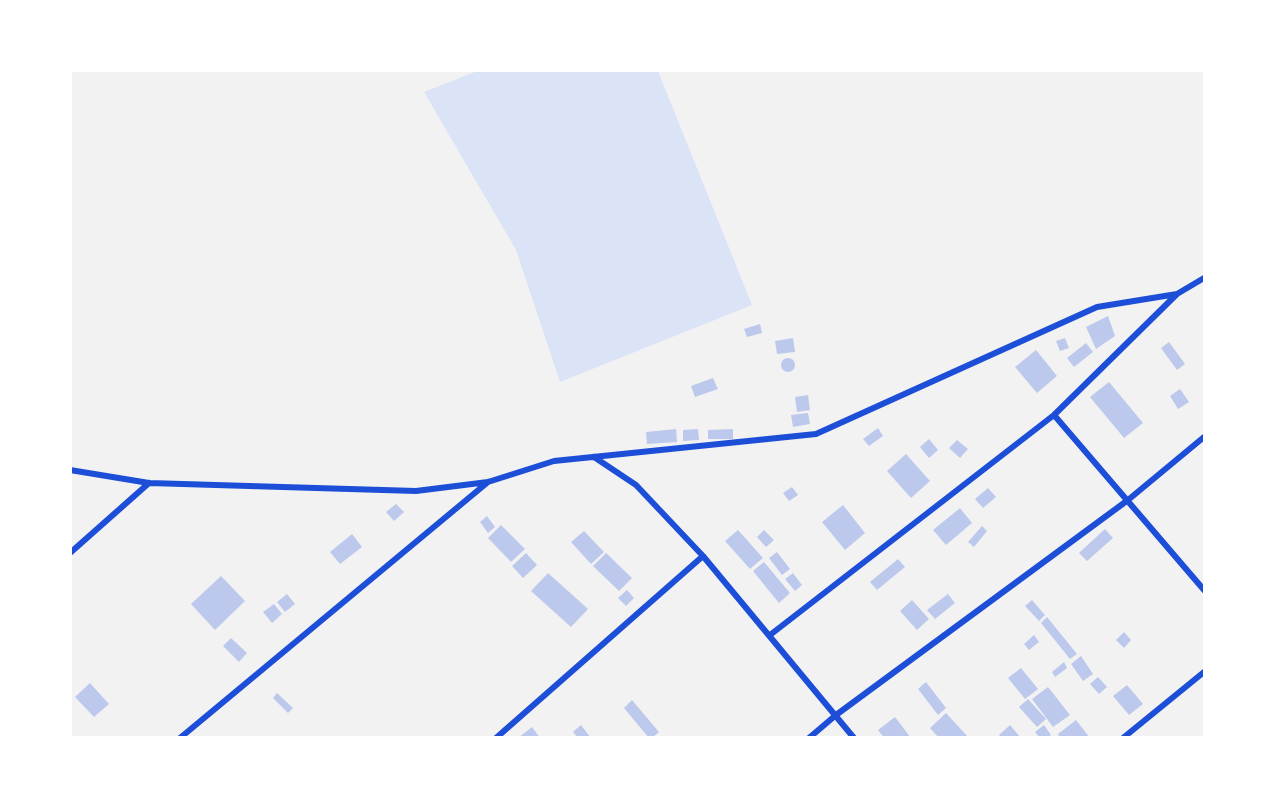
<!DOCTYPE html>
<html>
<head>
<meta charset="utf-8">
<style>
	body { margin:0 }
	#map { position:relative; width:1275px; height:808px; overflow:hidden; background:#f2f2f2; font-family:"Exo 2",sans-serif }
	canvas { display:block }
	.frame { position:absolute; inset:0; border:72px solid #fff; pointer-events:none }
</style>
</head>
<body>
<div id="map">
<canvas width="1275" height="808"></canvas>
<div class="frame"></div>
</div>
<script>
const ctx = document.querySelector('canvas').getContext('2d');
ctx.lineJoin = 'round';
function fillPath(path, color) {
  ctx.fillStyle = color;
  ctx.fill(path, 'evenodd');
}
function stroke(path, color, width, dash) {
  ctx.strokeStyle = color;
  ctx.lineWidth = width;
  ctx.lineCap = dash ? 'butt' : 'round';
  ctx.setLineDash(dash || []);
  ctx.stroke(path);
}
fillPath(new Path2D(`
	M477,71H658L752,305L560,382L516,250L424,92Z`), '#dbe4f7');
fillPath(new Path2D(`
	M1108,316L1115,336L1096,349L1086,327Z
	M760,324L762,333L747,337L744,329Z
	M793,338L795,352L777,354L775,341Z
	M1065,338L1069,348L1060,351L1056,341Z
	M1169,342L1185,364L1177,370L1161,348Z
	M1086,343L1093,352L1074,367L1067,358Z
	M1036,350L1057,376L1037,393L1015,367Z
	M781 365a7 7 0 1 1 14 0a7 7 0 1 1-14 0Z
	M713,378L718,389L695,397L691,386Z
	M1109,382L1143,423L1124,438L1090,397Z
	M1180,389L1189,402L1178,409L1170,396Z
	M808,395L810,410L797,412L795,397Z
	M808,413L810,424L793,427L791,415Z
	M878,428L883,436L869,446L863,439Z
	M676,429L677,442L647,444L646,432Z
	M698,429L699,440L683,441V430Z
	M733,429V439H708V430Z
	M929,439L938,450L929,458L920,447Z
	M957,440L968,449L960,458L949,448Z
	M906,454L930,481L911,498L887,471Z
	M792,487L798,495L789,501L783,493Z
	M988,488L996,497L983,508L975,499Z
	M396,504L404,512L394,521L386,512Z
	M843,505L865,533L845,550L822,522Z
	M960,508L972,523L946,545L933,530Z
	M487,516L495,527L488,533L480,522Z
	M501,525L525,549L511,562L488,538Z
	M982,526L987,531L974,547L968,542Z
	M1105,529L1113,538L1087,561L1079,553Z
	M738,530L763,558L750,569L725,541Z
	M764,530L774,540L766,547L757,537Z
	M584,531L604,552L591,564L571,542Z
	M352,534L362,547L340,564L330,552Z
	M777,552L790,569L782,575L769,558Z
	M526,553L537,565L523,578L512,566Z
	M606,553L632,578L619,591L593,566Z
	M898,559L905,567L877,590L870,582Z
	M764,562L790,593L779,603L753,571Z
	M548,573L588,609L571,627L531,591Z
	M793,573L802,585L795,591L785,579Z
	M221,576L245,601L215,630L191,604Z
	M627,590L634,598L626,606L618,598Z
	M287,594L295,604L285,612L277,602Z
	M948,594L955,603L935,619L927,610Z
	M912,600L929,619L917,630L900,611Z
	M1032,600L1045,615L1039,621L1025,606Z
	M274,604L282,614L272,623L263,612Z
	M1047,617L1077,654L1070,659L1041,623Z
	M1124,632L1131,640L1124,648L1116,640Z
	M1034,635L1039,642L1029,650L1024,644Z
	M231,638L247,653L239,662L223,646Z
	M1081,656L1093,674L1083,681L1071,664Z
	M1064,662L1067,668L1055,677L1052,672Z
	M1021,668L1038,689L1025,699L1008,678Z
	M1098,677L1107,687L1099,694L1090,684Z
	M926,682L946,708L938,715L918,689Z
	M90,683L109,704L94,717L75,697Z
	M1127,685L1143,704L1129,715L1113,696Z
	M1048,687L1070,715L1053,727L1032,699Z
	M277,693L293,708L288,713L273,698Z
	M1028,699L1046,719L1037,727L1019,707Z
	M632,700L659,732L652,738H649L624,708Z
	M946,713L969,738H939L930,728Z
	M895,717L911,738H884L878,730Z
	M1076,720L1090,738H1060L1058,734Z
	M581,725L591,738H578L573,732Z
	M1010,725L1021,738H1001L999,735Z
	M1044,725L1051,735L1047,738H1040L1035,732Z
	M532,727L540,738H518Z`), '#bdc9ec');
stroke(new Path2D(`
	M1054,415L1204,590
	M594,457L636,485L703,556L854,738
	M70,470L149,483L416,491L488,482L554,461L816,434L1097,307L1177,294
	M70,553L149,483
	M770,635L1054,415L1177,294L1204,278
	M180,738L488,482
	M496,738L703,556
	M809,738L836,715L1128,500L1204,437
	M1123,738L1204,672`), '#1d4ed8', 6);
</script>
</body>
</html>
